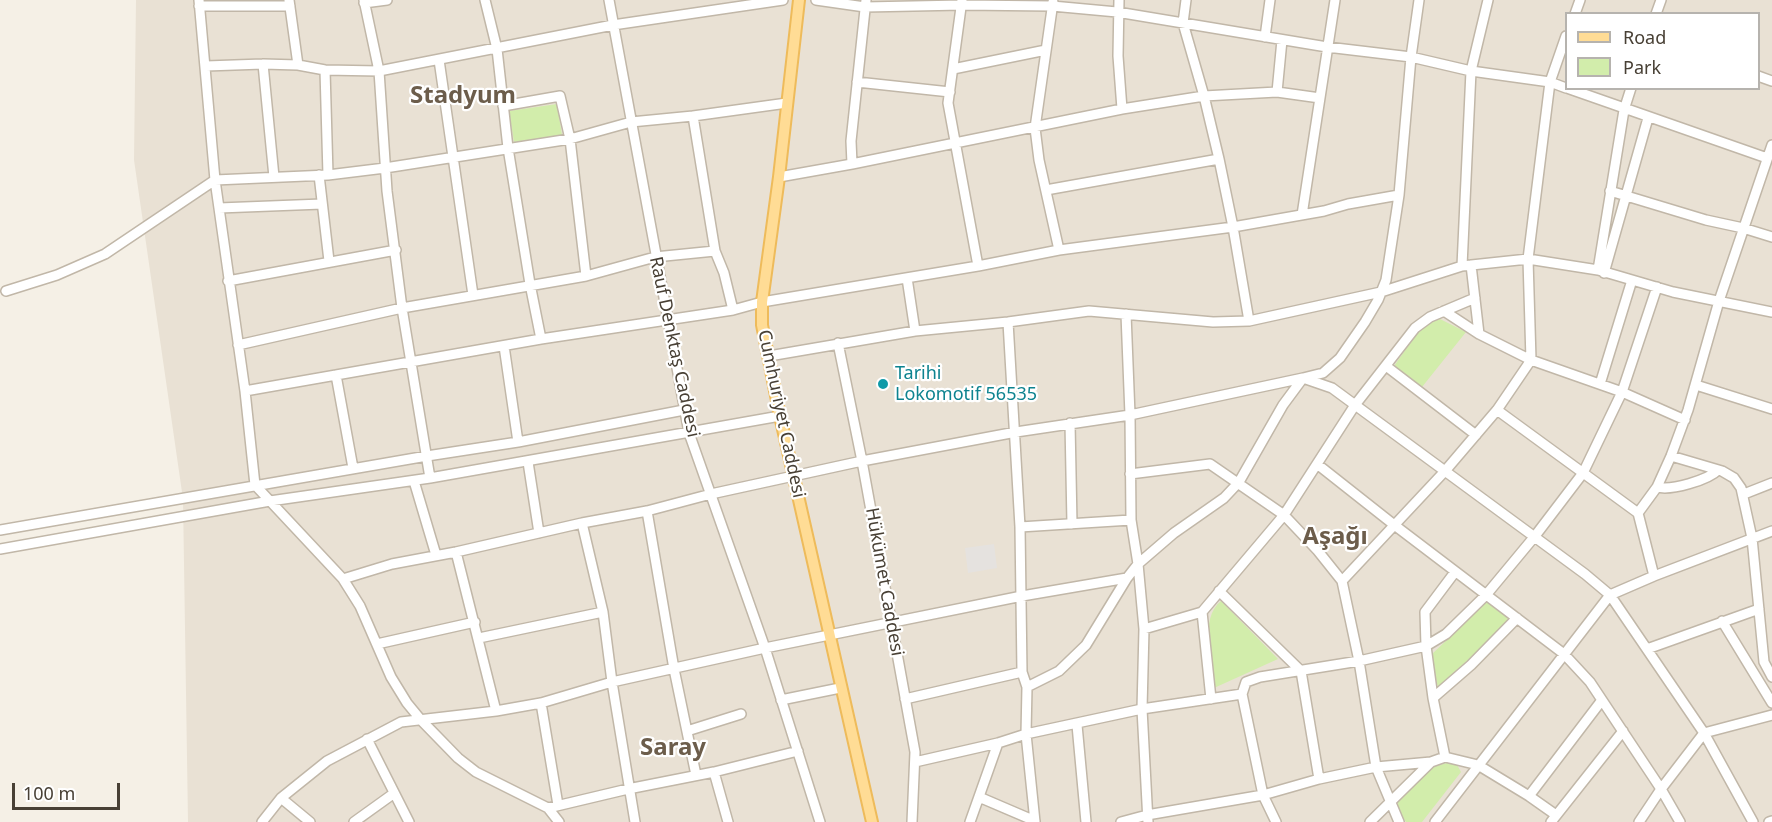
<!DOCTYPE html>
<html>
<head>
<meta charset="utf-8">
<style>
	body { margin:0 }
	#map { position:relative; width:1772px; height:822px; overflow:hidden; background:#f5f0e6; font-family:"Noto Sans",sans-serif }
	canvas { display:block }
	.legend { position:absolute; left:1565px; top:12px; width:195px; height:78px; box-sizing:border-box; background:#fff; border:2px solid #b6b3ae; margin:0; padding:8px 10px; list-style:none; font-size:18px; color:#484035 }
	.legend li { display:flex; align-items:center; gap:12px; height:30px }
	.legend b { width:30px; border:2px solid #b6b3ae }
	.scale { position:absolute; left:12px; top:783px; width:108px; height:27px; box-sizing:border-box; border:3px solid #484035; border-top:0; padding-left:8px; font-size:18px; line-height:21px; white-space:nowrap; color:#484035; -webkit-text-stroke:4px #fff; paint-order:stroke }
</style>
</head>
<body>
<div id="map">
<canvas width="1772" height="822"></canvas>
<ul class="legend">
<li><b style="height:8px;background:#ffdc95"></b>Road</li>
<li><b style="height:16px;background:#d2edab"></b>Park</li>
</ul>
<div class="scale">100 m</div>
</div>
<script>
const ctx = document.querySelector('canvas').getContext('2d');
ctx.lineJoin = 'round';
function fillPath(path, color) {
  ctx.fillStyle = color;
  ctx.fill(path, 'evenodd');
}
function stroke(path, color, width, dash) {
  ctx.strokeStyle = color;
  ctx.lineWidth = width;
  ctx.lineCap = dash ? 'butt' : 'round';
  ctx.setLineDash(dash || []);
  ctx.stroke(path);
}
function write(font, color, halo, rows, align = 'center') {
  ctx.font = font + ' "Noto Sans",sans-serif';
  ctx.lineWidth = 4.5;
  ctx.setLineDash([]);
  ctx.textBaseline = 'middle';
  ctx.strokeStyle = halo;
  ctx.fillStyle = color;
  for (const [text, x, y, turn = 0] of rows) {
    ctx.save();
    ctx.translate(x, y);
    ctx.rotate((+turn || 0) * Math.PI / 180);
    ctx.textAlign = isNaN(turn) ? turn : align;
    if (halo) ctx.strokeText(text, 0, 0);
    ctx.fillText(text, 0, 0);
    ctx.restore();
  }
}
fillPath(new Path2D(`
	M136,0H1772V822H188L183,499L134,160ZM1566,14H1758V88H1566Z`), '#e9e1d4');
fillPath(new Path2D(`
	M557,104L562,135L514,142L509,111Z
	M1440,319L1466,332L1422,387L1394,366L1423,325Z
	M1221,601L1278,659L1214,688C1211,664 1199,618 1221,601Z
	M1488,601L1507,616L1508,622L1438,688L1431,655Z
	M1450,762L1456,763L1461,772L1422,822H1406L1398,810V801L1433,767Z`), '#d2edab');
fillPath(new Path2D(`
	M994,544L997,568L968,573L965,548Z`), '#e5e2df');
const minor = new Path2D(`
	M199,0L215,180L245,391L255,485L343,579L360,606L391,677L407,703L421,720L458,758L476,772L548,808L559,822
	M289,0L298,65
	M364,0L379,71L387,191L402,308L430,478
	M485,0L497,49L508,148L530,284L541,339
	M609,0L689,433L765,648L820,822
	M816,0L865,7L962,5L1052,6L1117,12L1327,47L1411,57L1471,71L1550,82L1566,88
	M962,0L948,103L978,266
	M1119,0L1118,56L1122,109
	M1186,0L1183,23L1204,96L1219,159L1233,227L1249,321
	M1053,2L1035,128L1039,160L1059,250
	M364,3L387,0
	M199,6H290
	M1575,14L1580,0
	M1656,14L1661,0
	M1265,37L1270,0
	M439,60L473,295
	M263,64L274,177
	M206,66L263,64L298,65L325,70L379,71L613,25L783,0
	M953,69L1046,50
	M325,70L328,175
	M1758,76L1772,81
	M857,82L950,92
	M1567,88L1767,158
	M1277,92L1282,40
	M503,106L560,96L570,139L586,276
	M693,116L715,251L724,273L733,310
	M852,164L851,141L866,0
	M319,175L329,261
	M779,177L852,164L1122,109L1204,96L1277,92L1320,98
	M1046,190L1219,159
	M1610,191L1706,220L1743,228L1772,237
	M219,208L322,204
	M1302,215L1335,0
	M1471,265L1479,334
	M1462,266L1471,71L1488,0
	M1598,270L1624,110L1631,88
	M1604,273L1648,118
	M907,278L915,331
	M228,281L396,250
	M6,291L57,275L105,254L215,180L328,175L385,168L570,139L631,122L693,116L787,103
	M1444,311L1479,334L1531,360L1622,392L1685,420
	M1126,314L1130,415L1131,520L1138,564L1144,629L1142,709L1148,822
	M1008,322L1020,527L1022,672L1027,687L1026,734L1035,822
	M838,343L862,461L915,752L912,822
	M238,345L402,308L586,276L655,257L715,251
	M504,346L518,442
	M769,356L915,331L1008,322L1089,311L1213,322L1249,321L1381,292L1462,266L1528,259L1598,270L1673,292L1772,312
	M1386,366L1476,435
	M336,375L353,468
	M1600,384L1632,280
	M1696,385L1772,409
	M245,391L541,339L733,310L762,302L978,266L1059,250L1233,227L1324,211L1348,204L1399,195
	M1497,410L1638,513
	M1070,423L1072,524
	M1671,456L1722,471L1734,478L1741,488L1752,538L1764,662L1772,677
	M528,462L539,533
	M1317,464L1393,524L1564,654L1590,682L1661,789L1680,822
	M1130,474L1210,464L1284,515L1318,551L1342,581L1359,661L1376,767L1399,822
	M414,481L436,555
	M1657,487C1671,491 1708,480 1718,470
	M1744,494L1772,483
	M647,511L674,669L696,775
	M582,523L603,612L612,682L635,822
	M1020,527L1131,520
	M0,530L427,456L518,442L684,410
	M0,549L270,501L430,478L780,416
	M456,552L496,711
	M1654,576L1638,513L1657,487L1671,456L1688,410L1719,301L1772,145
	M343,579L392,564L456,552L582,523L647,511L711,494L862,461L1016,432L1130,415L1303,378L1332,388L1585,574L1610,595L1704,733L1753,822
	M1342,581L1445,471L1497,410L1531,360L1528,259L1550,82L1566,36
	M1219,591L1301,671L1319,779
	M1722,621L1772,703
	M1144,629L1202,612
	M479,638L603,612
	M377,644L475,622
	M1647,649L1759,609
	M1027,687L1059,671L1086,645L1127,578L1138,564L1174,533L1224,498L1239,482L1283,405L1303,378L1323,373L1340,358L1365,322L1378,300L1386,280L1399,195L1411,57L1419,0
	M1433,698L1471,665L1517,618
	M905,699L1022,672
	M1211,699L1202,612L1284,515L1355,405L1415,328L1430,317L1475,298
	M781,700L840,688
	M541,703L558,805
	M1077,725L1086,822
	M687,731L741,714
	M367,739L409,822
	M1445,757L1433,698L1426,646L1425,612L1455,572
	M915,762L998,743L1026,734L1142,709L1242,694
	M714,772L728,822
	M1529,796L1602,700
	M979,797L1035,821
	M281,798L310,822
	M548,808L628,789L714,772L798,751
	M262,822L281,798L327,761L401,722L496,711L541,703L612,682L765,648L1022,596L1127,578
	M354,822L393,794
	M970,822L998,743
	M1121,822L1147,815L1263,795L1319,779L1376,767L1431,762L1445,757L1478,765L1529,796L1556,815
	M1276,822L1263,795L1242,694L1246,682L1260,677L1359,661L1426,646L1446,634L1486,595L1535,536L1583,473L1622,392L1657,287
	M1370,822L1431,762
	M1435,822L1610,595L1654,576L1772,531
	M1551,822L1623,731
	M1639,822L1661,789L1704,733L1772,715
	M1769,822L1772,821`);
const major = new Path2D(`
	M799,0L779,177L762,302V325L780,416L872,822`);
stroke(minor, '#c1b7a8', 12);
stroke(major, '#eebb5b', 14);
stroke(minor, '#fff', 9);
stroke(major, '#ffdc95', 10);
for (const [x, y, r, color] of [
	[883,384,6,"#0f9aa8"]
]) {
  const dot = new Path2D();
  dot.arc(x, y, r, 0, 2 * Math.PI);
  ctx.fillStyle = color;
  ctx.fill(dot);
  stroke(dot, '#fff', 2);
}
write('18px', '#484035', '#fff', [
	["Rauf Denktaş Caddesi",674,347,78],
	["Cumhuriyet Caddesi",781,414,78],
	["Hükümet Caddesi",884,582,80]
]);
write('18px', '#0d838f', '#fff', [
	["Tarihi",895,374],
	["Lokomotif 56535",895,395]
], 'left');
write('bold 24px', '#6c5d4b', '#fff', [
	["Stadyum",463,96],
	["Aşağı",1335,537],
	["Saray",673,748]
]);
</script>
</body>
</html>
